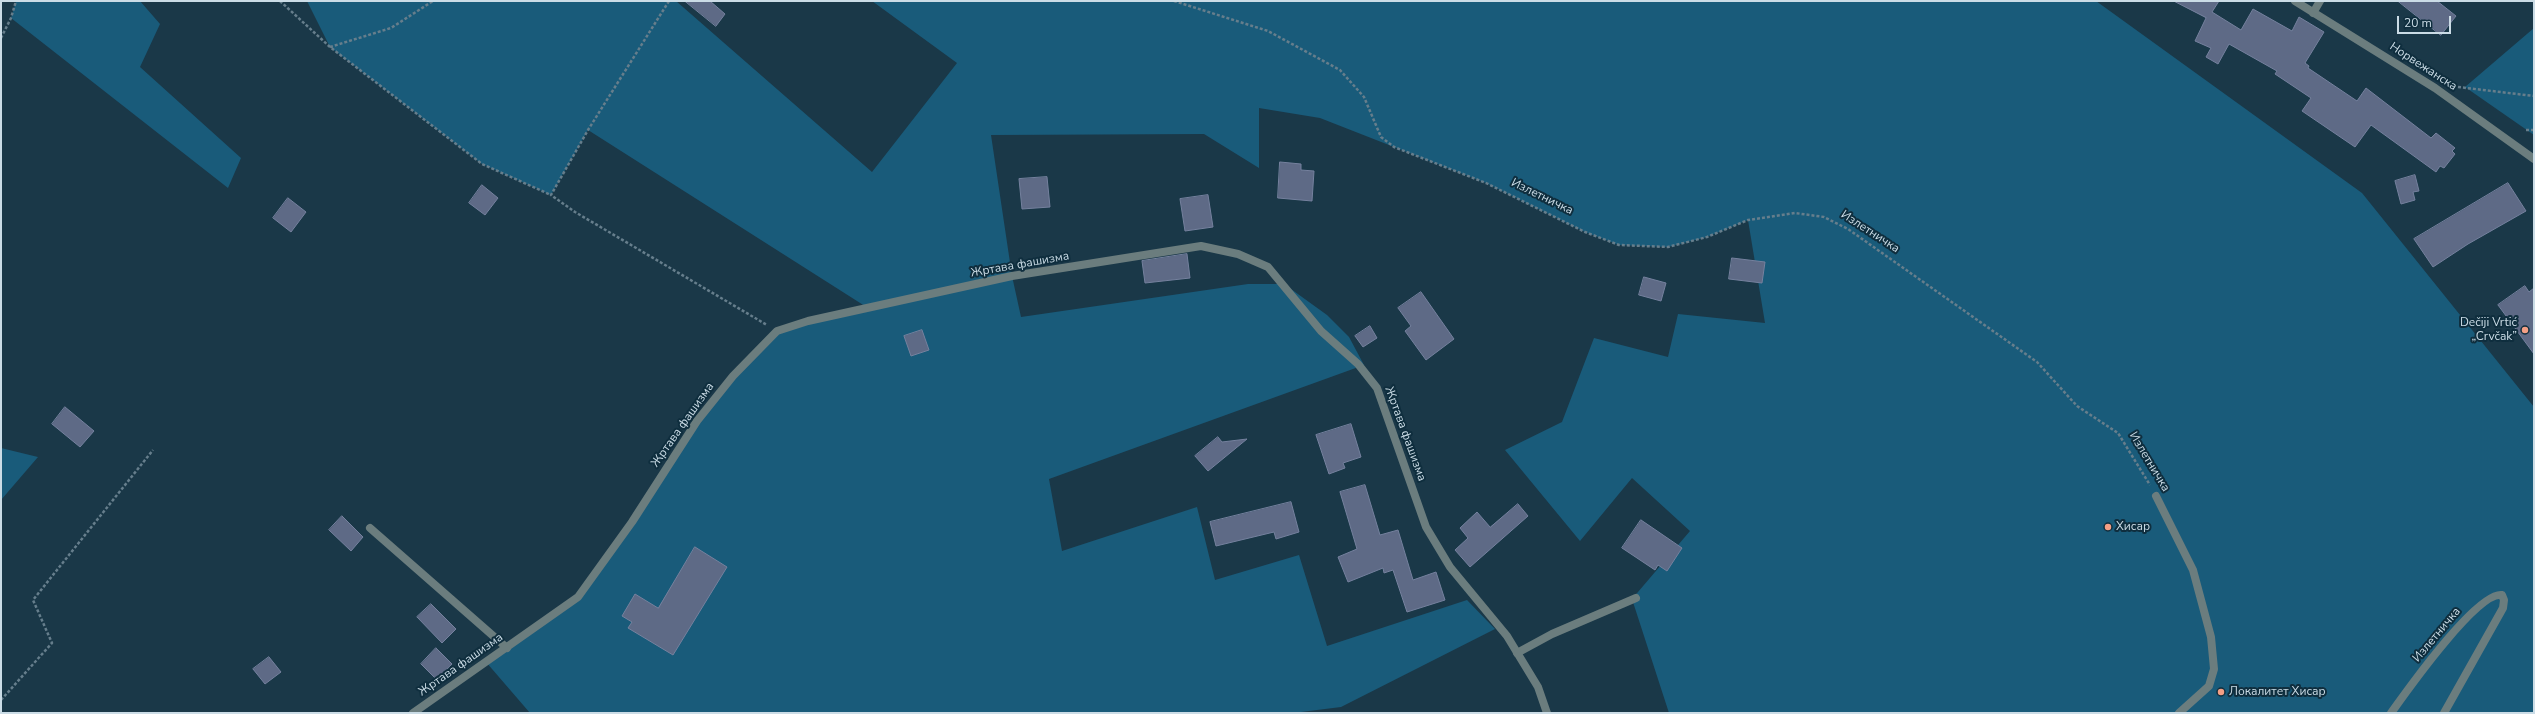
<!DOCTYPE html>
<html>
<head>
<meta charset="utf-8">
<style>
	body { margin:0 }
	#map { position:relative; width:2535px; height:714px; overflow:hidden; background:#1a3848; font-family:"Nunito Sans",sans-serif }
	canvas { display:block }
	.frame { position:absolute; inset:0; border:2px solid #cbdce6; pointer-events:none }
	.scale { position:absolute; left:2397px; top:16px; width:54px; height:18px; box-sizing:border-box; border:2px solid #cbdce6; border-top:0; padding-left:5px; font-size:12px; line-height:14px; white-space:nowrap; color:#cbdce6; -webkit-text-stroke:3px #0f2e3e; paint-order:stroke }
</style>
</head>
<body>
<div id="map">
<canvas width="2535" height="714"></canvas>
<div class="frame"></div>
<div class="scale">20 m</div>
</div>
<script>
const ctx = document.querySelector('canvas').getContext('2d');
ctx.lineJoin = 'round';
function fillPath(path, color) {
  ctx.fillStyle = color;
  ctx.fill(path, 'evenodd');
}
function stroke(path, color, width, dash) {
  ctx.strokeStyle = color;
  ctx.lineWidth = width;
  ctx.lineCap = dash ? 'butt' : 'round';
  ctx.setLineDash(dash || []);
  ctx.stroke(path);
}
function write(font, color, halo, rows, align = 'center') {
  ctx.font = font + ' "Nunito Sans",sans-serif';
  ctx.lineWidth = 4;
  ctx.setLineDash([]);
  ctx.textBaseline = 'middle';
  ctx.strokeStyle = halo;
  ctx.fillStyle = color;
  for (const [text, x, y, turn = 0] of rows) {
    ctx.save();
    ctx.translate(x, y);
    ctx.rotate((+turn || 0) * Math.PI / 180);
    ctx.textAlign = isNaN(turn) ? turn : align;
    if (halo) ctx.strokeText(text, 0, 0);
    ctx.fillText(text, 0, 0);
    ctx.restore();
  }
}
fillPath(new Path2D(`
	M16,1H140L160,24L140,67L241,158L228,188L11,18Z
	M307,1H676L872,172L957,63L872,1H2096L2362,193L2534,407V713H1669L1632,599L1690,531L1632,478L1580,541L1505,450L1562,422L1594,338L1668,357L1678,314L1765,323L1748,220L1707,237L1668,247L1619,245L1585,232L1486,183L1320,118L1259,108V168L1204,134L991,135L1012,276L1021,317L1248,284H1284L1327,315L1349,337L1364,365L1049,479L1062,551L1197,507L1215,580L1299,555L1327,646L1467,600L1495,629L1341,707L1293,713H530L486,662L578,597L697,421L777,331L868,308L588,130L551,195L482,164L330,47Z
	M2534,28V135L2465,87Z
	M1,448L38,457L1,500Z`), '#195b7a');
const building = new Path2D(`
	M685,1H710L725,14L716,26Z
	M2174,1H2219L2212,12L2241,30L2253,9L2292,31L2299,17L2324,32L2305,63L2309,66L2308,68L2357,101L2366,88L2431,138L2436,133L2455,148L2452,151L2455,154L2444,168L2440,166L2436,172L2371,125L2355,147L2302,111L2311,98L2275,74L2277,71L2229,44L2218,64L2206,57L2211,48L2195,41L2206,18Z
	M2398,1H2437L2456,16L2441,35Z
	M1280,162L1301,164V170L1314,171L1312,201L1278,198Z
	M2415,175L2419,191L2413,192L2415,200L2401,204L2395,181Z
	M1047,177L1050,207L1022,209L1019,179Z
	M2508,183L2526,211L2468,244L2433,267L2414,239Z
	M482,185L498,198L485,215L469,203Z
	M1208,195L1213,227L1185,231L1180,199Z
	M288,198L306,212L291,232L273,218Z
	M1187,254L1190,278L1145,283L1142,261Z
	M1732,258L1765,262L1762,283L1729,279Z
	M1644,277L1666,283L1661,301L1639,295Z
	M2525,286L2529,292L2534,288V354L2498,305Z
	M1421,292L1454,339L1426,360L1405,331L1411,326L1398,308Z
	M1370,326L1377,338L1363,347L1355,336Z
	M922,330L929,350L911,356L904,336Z
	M65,407L94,431L80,447L52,424Z
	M1351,424L1361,457L1343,463L1345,468L1329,474L1316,435Z
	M1218,437L1222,442L1247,439L1208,471L1195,456Z
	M1365,485L1380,535L1398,530L1413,580L1436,572L1445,600L1407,612L1393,570L1384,573L1383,568L1348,582L1338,557L1357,549L1340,492Z
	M1291,502L1299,532L1276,539L1274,532L1216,546L1210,522Z
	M1518,504L1528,516L1470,567L1455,550L1468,538L1460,528L1477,512L1490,527Z
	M342,516L363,537L351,551L329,530Z
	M1641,520L1682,548L1667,571L1658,565L1655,570L1622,548Z
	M695,547L727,567L673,655L628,628L632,622L622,616L635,594L658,608Z
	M431,604L456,629L442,643L417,617Z
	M436,648L452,664L437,680L421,664Z
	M269,657L281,672L265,684L253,669Z`);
fillPath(building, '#5e6a86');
stroke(building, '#75819e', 1);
stroke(new Path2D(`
	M280,1L330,47L482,164L551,195
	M669,1L588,130L551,195L575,212L767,325
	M1174,1L1268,31L1340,70L1364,97L1381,137L1394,147L1486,183L1585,232L1619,245L1668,247L1707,237L1748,220L1795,213L1824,217L1848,229L2037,362L2077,406L2118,433L2150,485
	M1,38L11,18L16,1
	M330,47L391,28L433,1
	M2458,87L2534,96
	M2526,130H2534
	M1,700L52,643L33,600L153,450`), '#667e8c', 2.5, [3, 2]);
stroke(new Path2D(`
	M2156,496L2193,570L2211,637L2214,669L2209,686L2179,713
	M370,528L507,648
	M1517,653L1552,634L1636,598
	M2391,713C2406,692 2477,591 2502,595L2504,600L2503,608L2444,713`), '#6b7d7e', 8);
stroke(new Path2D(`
	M2295,1L2435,88L2534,159
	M2313,13L2320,1
	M413,713L578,597L632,522L697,421L733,376L777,331L808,321L1012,276L1201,246L1238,254L1268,267L1321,331L1358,364L1377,388L1426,527L1450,567L1507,636L1538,687L1547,713`), '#6b7d7e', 8);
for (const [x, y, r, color] of [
	[2525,330,4,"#f39f85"],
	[2108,527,4,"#f39f85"],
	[2221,692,4,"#f39f85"]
]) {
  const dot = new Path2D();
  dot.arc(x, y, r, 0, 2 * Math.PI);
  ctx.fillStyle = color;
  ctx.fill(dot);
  stroke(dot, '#0f2e3e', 1.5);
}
write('12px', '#cbdce6', '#0f2e3e', [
	["Норвежанска",2423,67,33],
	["Излетничка",1542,197,26],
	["Излетничка",1870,232,33],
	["Жртава фашизма",1020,265,-10],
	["Жртава фашизма",683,425,-55],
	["Жртава фашизма",1405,434,70],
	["Излетничка",2149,462,59],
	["Излетничка",2437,635,-50],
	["Жртава фашизма",461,665,-35]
]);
write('12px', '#cbdce6', '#0f2e3e', [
	["Dečiji Vrtić",2517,323,"right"],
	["„Crvčak”",2517,337,"right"],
	["Хисар",2116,527],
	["Локалитет Хисар",2229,692]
], 'left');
</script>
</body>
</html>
